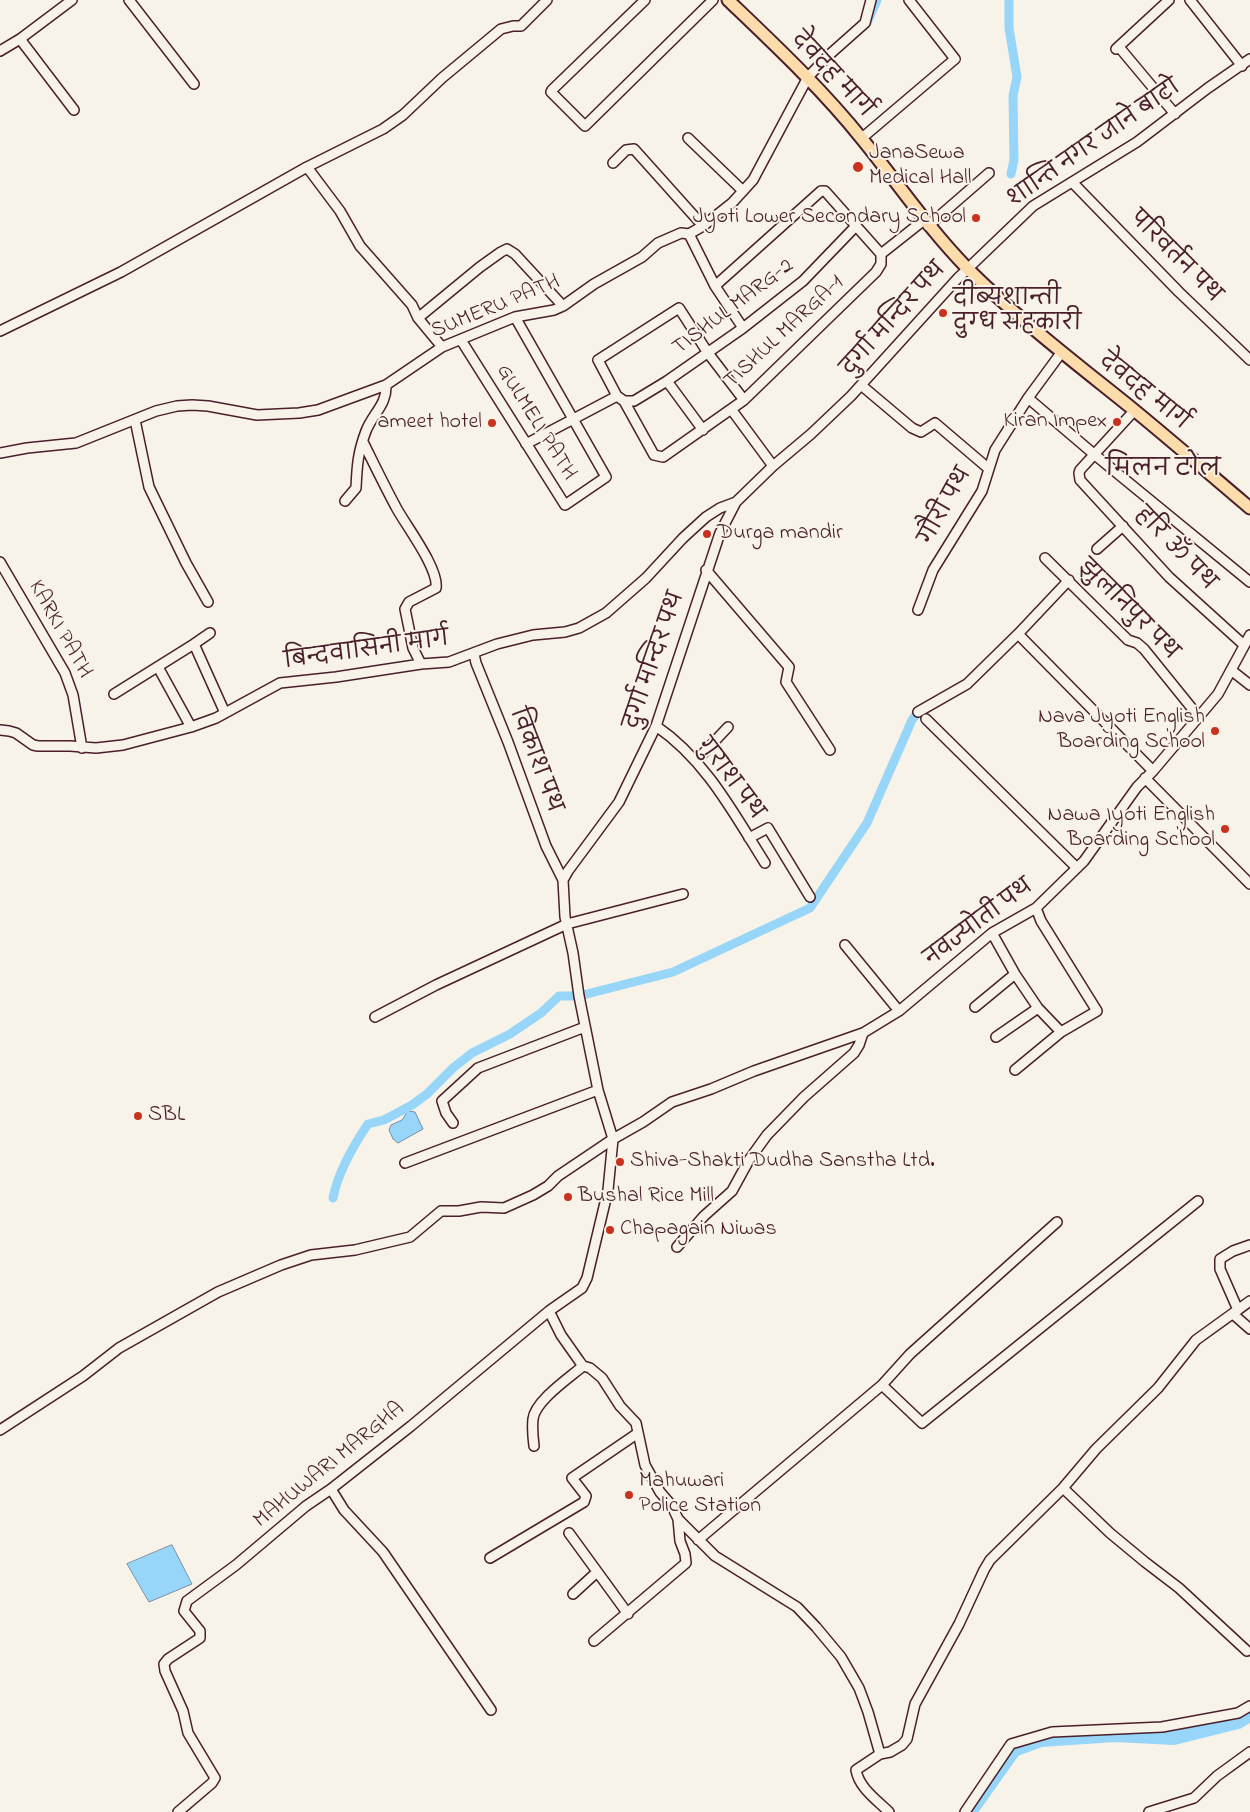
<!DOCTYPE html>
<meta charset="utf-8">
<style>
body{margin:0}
canvas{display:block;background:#f7f3e8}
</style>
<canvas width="1250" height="1812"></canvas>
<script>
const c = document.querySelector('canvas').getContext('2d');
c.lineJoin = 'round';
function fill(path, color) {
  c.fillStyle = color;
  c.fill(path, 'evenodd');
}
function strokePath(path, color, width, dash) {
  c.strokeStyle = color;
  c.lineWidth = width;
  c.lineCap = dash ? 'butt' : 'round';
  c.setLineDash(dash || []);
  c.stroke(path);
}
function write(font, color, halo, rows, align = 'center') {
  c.font = font + ' "Indie Flower","Playpen Sans Deva",sans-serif';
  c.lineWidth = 4;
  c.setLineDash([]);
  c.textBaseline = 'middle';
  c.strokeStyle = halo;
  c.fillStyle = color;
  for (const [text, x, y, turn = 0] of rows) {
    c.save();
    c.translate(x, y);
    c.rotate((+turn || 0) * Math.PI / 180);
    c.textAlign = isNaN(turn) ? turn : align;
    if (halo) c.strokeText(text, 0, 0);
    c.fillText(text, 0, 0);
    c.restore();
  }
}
const water = new Path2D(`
 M408,1111L415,1112L423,1129L398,1143L393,1139L389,1130L391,1125L402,1120Z
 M172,1545L192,1584L149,1602L127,1564Z`);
const canal = new Path2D(`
 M1009,0V28L1017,77L1013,96L1014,160L1011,174
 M867,23L877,0
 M333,1198C338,1172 353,1146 368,1124L384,1120L412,1105L427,1094L453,1068L472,1053L510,1034L541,1013L559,996H579L673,972L810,908L867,823L912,720L918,712`);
const river = new Path2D(`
 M970,1812L1014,1750L1041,1740L1115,1735L1174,1738L1238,1722L1250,1715`);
const minor = new Path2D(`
 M129,0L194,84
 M645,0L552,90L551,92L585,126L713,0
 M1190,0L1242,66
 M20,39L74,110
 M1119,47L1175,114
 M1116,49L1169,0
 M0,51L20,39L72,0
 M688,138L742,190
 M862,138L955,59L909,0
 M613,163L626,150L634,149L703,226
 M307,167L340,211L360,246L412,305L418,318L442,347
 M1072,182L1179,292L1250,360
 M928,226L989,173
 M689,234L715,286L743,328
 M715,286L821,191H825L881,254L924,220
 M418,318L480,267L501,252L507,249L515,254L563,306
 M0,331L121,272L307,167L383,129L403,115L442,78L501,29L513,26H521L547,0
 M461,340L565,505L606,477L515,317
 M1061,353L1028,398L1095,455L1250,582
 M667,381L703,430
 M861,385L912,428L921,432L935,423L989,469
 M744,400L708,353L679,308L598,360L617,396L624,401L654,455L663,457L744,400L876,272L881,264V254
 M624,401H634L667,381L743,328L803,281L855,227
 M731,409L773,466
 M1134,411L1080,470L1079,473L1080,480L1169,577L1244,645
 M135,420L149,487L186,563L208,602
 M363,442C374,464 385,487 397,509C407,527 439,569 436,588L409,602L405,609L413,648L421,664
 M526,444L617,396
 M0,453L27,448L76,443L156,411L177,406L192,405L208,406L257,415L299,413L318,410L386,385L442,347L515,317L554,310L563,306L594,284L642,257L658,243L681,233L689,234L703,226L732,203L753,180L808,77L829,55L865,23L871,0
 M345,501L356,488C357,465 358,452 366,431C373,413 387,405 386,385
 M1097,549L1123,526
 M1045,558L1128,640L1137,643L1144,649L1199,717
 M0,562L65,673L73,695L82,748
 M706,570L789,667L786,682L830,750
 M918,610L933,570L982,491L995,450L1028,398
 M1018,634L1153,771
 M194,644L225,713
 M474,654L476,663L508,742L546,846L563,880
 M158,667L191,727
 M1231,670L1250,685
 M114,694L194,644L210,633
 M918,712L967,684L1018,634L1069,580
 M926,719L1077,868
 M656,726C706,760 734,814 765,863
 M0,730L9,731L16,733L33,745L38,746H70L96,748L123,745L191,727L216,718L280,683L336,677L421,664L449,662L497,644L533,635L565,632L579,628L606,613L646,578L683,538L706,517L720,508L736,502
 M696,761L728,727
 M1145,778L1250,884
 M749,838L768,828L810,897
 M992,933L1015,974L1038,1008L1061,1032L1097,1011L1041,921L1036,908
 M845,945L899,1011
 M975,1007L1015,974
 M375,1017L436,985L567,924L683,894
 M996,1037L1038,1008
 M1015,1070L1061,1032
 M453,1123L446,1113L442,1101L478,1068L585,1027
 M405,1163L598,1090
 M677,1247L704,1216L732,1191L749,1160L767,1135L804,1097L854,1053L859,1045L863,1033
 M1238,1310L1220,1269V1259L1233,1251L1250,1245
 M549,1311L561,1335L580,1362L583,1366L590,1368L602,1378L620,1406L636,1423L645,1465L660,1492L672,1506L678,1519L715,1556L797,1607L816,1627L841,1657L859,1688L868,1712L880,1754L856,1770C859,1788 877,1800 889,1812
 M1233,1314L1250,1329
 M882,1385L922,1423L1198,1201
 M0,1430L83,1376L119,1348L218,1292L281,1265L311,1255L355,1250L410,1237L441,1211H459L481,1207L504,1208L533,1195L548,1186L558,1176L613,1139L643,1122L672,1102L711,1089L754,1071L863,1033L899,1011L992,933L1036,908L1084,861L1137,787L1153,771L1218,694L1250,635
 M534,1446C533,1438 532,1428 533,1419C535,1401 569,1378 583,1366
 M1063,1488L1110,1533L1145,1562L1179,1588L1247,1651
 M331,1489L344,1510L383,1552L491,1710
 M569,1533L628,1614
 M698,1540L882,1385L910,1354L1057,1222
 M490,1558L584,1502L586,1496L572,1478L638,1433
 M573,1594L597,1572
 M594,1641L686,1563L685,1554L680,1541L678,1519
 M880,1754L890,1752L902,1745L907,1739L915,1704L959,1624L984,1570L990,1560L1063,1488L1096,1449L1158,1388L1196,1340L1250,1301
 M178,1812L212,1783L215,1778L188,1733L183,1711L165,1671L164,1664L168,1659L200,1638V1631L184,1611L187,1601L236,1565L306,1506L331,1489L411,1426L549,1311L582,1288L587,1278L608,1190L613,1139L598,1090L579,996L573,953L565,917L563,880L568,871L619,802L656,726L720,533L736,502L773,466L811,434L851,396L958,278L1033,206L1137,142L1208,88L1250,59
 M965,1812L1011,1744L1052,1732L1162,1727L1238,1713L1250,1706
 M1149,1812L1194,1798L1217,1776L1250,1752`);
const major = new Path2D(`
 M728,0C775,45 822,89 862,139C897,182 928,228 967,268C1019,320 1077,364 1134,410C1173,442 1211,475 1250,508`);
const markers = [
 [858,167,6,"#c8321e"],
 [976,218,5,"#c8321e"],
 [943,313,5,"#c8321e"],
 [1117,422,5,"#c8321e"],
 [492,423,5,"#c8321e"],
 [707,534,5,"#c8321e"],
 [1215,731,5,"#c8321e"],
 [1225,829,5,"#c8321e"],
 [138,1116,5,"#c8321e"],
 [620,1162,5,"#c8321e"],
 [568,1197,5,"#c8321e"],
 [610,1230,5,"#c8321e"],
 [629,1495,5,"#c8321e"]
];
const streetNames = [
 ["देवदह मार्ग",831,76,47],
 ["शान्ति नगर जाने बाटो",1095,145,-35],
 ["परिवर्तन पथ",1174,258,45],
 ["SUMERU PATH",496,308,-22],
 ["TISHUL MARG-2",734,308,-37],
 ["दुर्गा मन्दिर पथ",895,320,-48],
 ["TISHUL MARGA-1",785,333,-43],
 ["देवदह मार्ग",1143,393,39],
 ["GULMELI PATH",535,423,58],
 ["गौरी पथ",947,507,-61],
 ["हरि ॐ पथ",1174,550,46],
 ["झुलनिपुर पथ",1127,611,45],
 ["KARKI PATH",59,630,61],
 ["बिन्दवासिनी मार्ग",367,652,-8],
 ["दुर्गा मन्दिर पथ",656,661,-71],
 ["विकाश पथ",534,761,69],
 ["गुराश पथ",729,780,53],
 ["नवज्योती पथ",980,924,-37],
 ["MAHUWARI MARGHA",330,1466,-39]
];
const poiNames = [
 ["JanaSewa",869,154],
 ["Medical Hall",869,179],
 ["Jyoti Lower Secondary School",966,218,"right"],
 ["दीब्यशान्ती",953,300],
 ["दुग्ध सहकारी",953,325],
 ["Kiran Impex",1107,422,"right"],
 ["ameet hotel",482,423,"right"],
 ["Durga mandir",717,534],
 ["Nava Jyoti English",1205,718,"right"],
 ["Boarding School",1205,743,"right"],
 ["Nawa Iyoti English",1215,816,"right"],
 ["Boarding School",1215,841,"right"],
 ["SBL",148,1116],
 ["Shiva-Shakti Dudha Sanstha Ltd.",630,1162],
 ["Bushal Rice Mill",578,1197],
 ["Chapagain Niwas",620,1230],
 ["Mahuwari",639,1482],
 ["Police Station",639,1507]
];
const neighbourhoodNames = [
 ["मिलन टोल",1163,471]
];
fill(water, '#98d6f9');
strokePath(water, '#798da7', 1);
strokePath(canal, '#98d6f9', 9);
strokePath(river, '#98d6f9', 14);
strokePath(minor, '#4a1f2b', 12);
strokePath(major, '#4a1f2b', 15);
strokePath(minor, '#f7f3e8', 9);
strokePath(major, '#fddcac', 11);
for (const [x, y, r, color] of markers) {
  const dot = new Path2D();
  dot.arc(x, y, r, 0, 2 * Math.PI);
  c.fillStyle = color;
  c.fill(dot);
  strokePath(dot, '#f7f3e8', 2);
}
write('22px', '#4a1f2b', '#f7f3e8', streetNames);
write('22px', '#4a1f2b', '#f7f3e8', poiNames, 'left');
write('24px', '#4a1f2b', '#f7f3e8', neighbourhoodNames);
</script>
